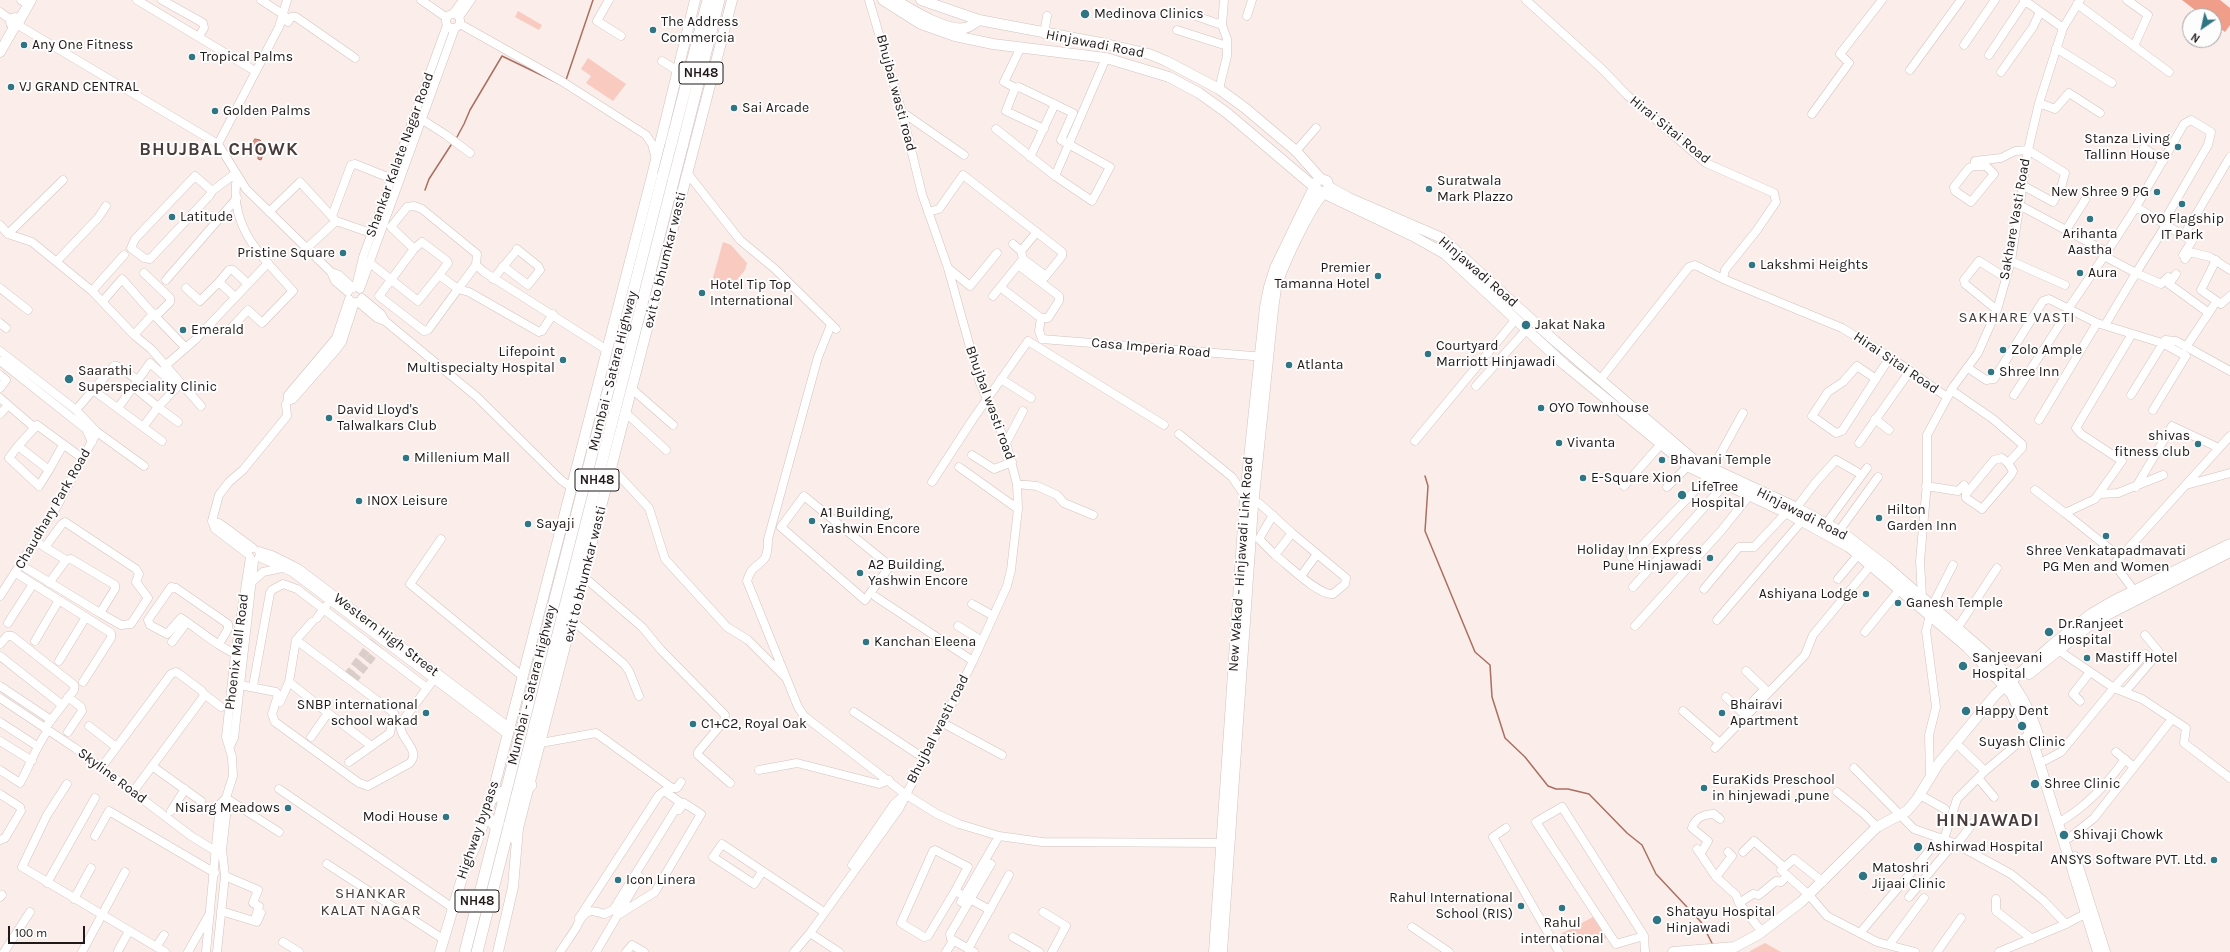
<!DOCTYPE html>
<style>
body{margin:0}
#map{position:relative;width:2230px;height:952px;overflow:hidden;background:#fbede9;font-family:Karla,sans-serif}
canvas{display:block}
.north{position:absolute;left:2182px;top:8px;width:40px;height:40px;box-sizing:border-box;background:#fdfdfd;border:1px solid #a4a2a2;border-radius:50%;rotate:214deg;font-size:11px;font-weight:700;line-height:16px;text-align:center;color:#1f1a19}
.north::after{content:'';display:block;margin:auto;width:14px;height:18px;background:#307583;clip-path:polygon(50% 0,100% 100%,50% 72%,0 100%)}
.scale{position:absolute;left:8px;top:926px;width:77px;height:18px;box-sizing:border-box;border:2px solid #1f1a19;border-top:0;padding-left:5px;font-size:12px;line-height:14px;white-space:nowrap;color:#1f1a19;-webkit-text-stroke:3px #fdfdfd;paint-order:stroke}
</style>
<div id="map">
<canvas width="2230" height="952"></canvas>
<div class="north">N</div>
<div class="scale">100 m</div>
</div>
<script>
const c = document.querySelector('canvas').getContext('2d');
c.lineJoin = 'round';
function fill(path, color) {
  c.fillStyle = color;
  c.fill(path, 'evenodd');
}
function strokePath(path, color, width, dash) {
  c.strokeStyle = color;
  c.lineWidth = width;
  c.lineCap = dash ? 'butt' : 'round';
  c.setLineDash(dash || []);
  c.stroke(path);
}
function write(font, color, halo, rows, align = 'center') {
  c.font = font + ' Karla,sans-serif';
  c.lineWidth = 4;
  c.setLineDash([]);
  c.textBaseline = 'middle';
  c.strokeStyle = halo;
  c.fillStyle = color;
  for (const [text, x, y, turn = 0] of rows) {
    c.save();
    c.translate(x, y);
    c.rotate((+turn || 0) * Math.PI / 180);
    c.textAlign = isNaN(turn) ? turn : align;
    if (halo) c.strokeText(text, 0, 0);
    c.fillText(text, 0, 0);
    c.restore();
  }
}
const green = new Path2D(`
 M518,11L542,25L539,30L515,17Z
 M588,58L626,84L613,101L586,83L591,76L581,69Z
 M723,242L731,245L747,263L745,270L731,287L712,281Z
 M1593,917L1607,938C1592,940 1570,950 1561,934Z
 M1765,943L1781,952H1750V951Z`);
const forest = new Path2D(`
 M2182,0H2220L2230,8V25L2225,32L2214,24V16H2203Z`);
const water = new Path2D(`
 M255,139L260,140L265,148L261,160L258,159V150L252,146Z`);
const stream = new Path2D(`
 M566,80L593,0
 M457,137L464,124L470,110L502,56L564,86
 M425,190L429,179L451,145
 M1425,476L1428,486L1425,531L1475,652L1490,665L1492,697L1505,738L1525,757L1548,786L1556,789H1568L1589,794L1627,833L1642,845L1656,874L1701,922L1713,945`);
const minorTunnel = new Path2D(`
 M347,676L377,636
 M353,681L384,641`);
const minor = new Path2D(`
 M21,0L22,1
 M137,0L255,71
 M162,0L203,23L204,28L199,36
 M261,0L284,15
 M421,0L447,18
 M609,0L597,21L621,36
 M1526,0L1602,69L1627,95L1706,163L1774,193L1776,202L1757,230L1725,270L1723,279L1842,328L1890,357L1947,397
 M2024,0L2063,28
 M2127,0L2148,15L2134,46
 M2077,4L2169,72
 M0,12L11,20
 M1187,13L1222,25
 M453,14L463,0
 M446 21a7 7 0 1 1 14 0a7 7 0 1 1-14 0Z
 M1247,16L1252,0
 M459,17L471,0
 M282,19L288,22L291,17H296L355,58
 M460,24L563,82L646,135L652,144L656,159
 M18,25L218,144L246,189L331,272L335,281L348,292
 M1177,30L1227,46
 M1044,34L1047,16
 M1964,45L1995,0
 M2056,48L2112,83
 M1989,55L2025,1
 M662,61L678,71
 M1910,70L1961,0
 M2001,72L2033,27L2040,12
 M1016,88L1004,82L1021,47
 M1219,89L1227,56V39L1222,25L1224,0
 M2039,103L2055,109L2069,93L2100,113
 M902,112L964,155
 M1812,114L1849,63L1840,54L1882,0
 M418,117L446,135L470,153
 M996,129L1055,176
 M1044,129L1006,111L1015,88L1019,87L1073,113L1061,140L1110,167L1092,201L1055,176L1106,58
 M218,144L279,27L287,0
 M2144,148L2163,161
 M1296,151L1316,128
 M1030,157L1055,104
 M1974,166H1986L1994,174L1971,202L1955,191L1954,187L1969,168L1974,166L1975,161L2001,158L2015,151L2028,150L2065,173L2061,188L2053,202L2022,185
 M688,174L740,240L775,269L836,329
 M212,191L210,195L150,259L144,258L131,248L135,239L195,176L212,191L236,173
 M2019,205L2107,252L2068,309
 M2136,207L2184,124L2191,120L2211,132L2208,145L2163,223
 M269,212L300,182L336,221
 M928,212L939,209L963,175L1062,252V256L1041,282
 M332,216L351,165L355,164L395,180
 M0,225L8,234L32,242L92,291L134,335L151,349L201,406
 M2166,225L2192,241L2183,255
 M2066,230L2085,200
 M8,234L63,180
 M2184,235L2230,157
 M307,248L336,221L371,233
 M414,249L422,242L447,261L448,263L439,275
 M1021,251L1037,232
 M2104,256L2136,273L2166,225L2136,207L2107,252
 M1023,259L1046,276
 M2185,259L2190,252L2210,257L2230,270
 M2216,260L2201,290L2221,304L2230,296
 M57,261L98,218L106,206
 M2011,261L2065,285
 M370,263L418,301L439,275L458,289L476,265
 M948,268L970,286L997,253
 M331,272L339,275L353,288
 M2176,274L2169,284L2209,313
 M493,279L517,250V249L538,266L540,270L528,285L503,266
 M166,280L237,198
 M1002,286L1004,290L1041,318H1048L1059,301V296L1018,265
 M356,287L363,257L447,25
 M0,288L28,310
 M186,288L200,301L219,282
 M360,289L455,28
 M92,291L124,255
 M993,296L1023,259L1021,251L1013,244
 M235,297L219,282L229,270H233L248,284
 M362,298L381,314L385,321L477,397L561,480L571,487
 M349,299L336,338L288,395V401L293,399L336,350L342,342L355,302
 M103,301L122,279L153,314L159,313L170,302V298L144,273
 M358,302L377,318L385,321
 M1997,310L1965,284L1964,280L1979,261L2006,278
 M553,314L542,331L539,332L469,292L458,289L428,330L424,331L379,296L414,249L391,227L407,207L414,206L422,209L477,254L476,265L484,272L607,350
 M1041,318L1039,331L1042,339
 M0,323L6,328
 M831,325L818,357L768,539C768,545 768,553 765,558C756,569 752,565 747,581L798,707L804,716L905,794L937,814L959,824L999,836L1042,842L1227,843
 M2105,325L2136,273L2161,284L2168,277
 M232,327L248,310L262,323L293,291C263,257 228,228 237,177
 M134,335L153,314L186,348
 M1042,339L1265,357
 M2186,347L2216,302
 M0,351L76,410L97,432L56,508L0,596
 M0,361L86,429L92,442
 M165,366L196,339L268,263
 M1968,368L1986,380L1994,379L2043,301L2049,299L2097,323L2162,343L2186,356L2153,410
 M0,375L6,380L0,388
 M1001,379L1031,398
 M1876,379L1857,366L1843,382L1828,392L1812,416L1836,433L1842,431L1890,357
 M1600,380L1689,267L1695,265L1723,279
 M1476,386L1527,329
 M134,387L158,407L177,387L150,363L138,380
 M632,389L673,425
 M93,390L114,366H117L138,380L118,408
 M1951,390L1993,419L2022,444V448L2008,463L2002,458L1994,460L1966,494V498L1982,509L2011,475L2013,471L2008,463
 M2014,395L2070,309
 M2131,395L2165,340L2176,341L2230,371
 M0,398L8,405
 M76,410L93,390L162,441
 M626,413L666,450
 M0,414L8,405L35,428
 M1875,419L1889,430
 M2039,420L2097,323
 M143,427L158,407L178,422
 M97,432L144,466
 M1179,434L1232,477L1245,496
 M1415,441L1516,319
 M1006,443L1023,411
 M1859,443L1910,371
 M18,446L9,458L39,486L49,470L18,446L37,425L82,458
 M972,455L994,469L1012,462
 M959,467L1018,509
 M612,468L649,508L665,559L727,627L748,640L785,677
 M1712,469L1743,413
 M49,470L63,445
 M932,482L973,419L1028,341L1164,425
 M1017,484L1037,486L1057,495L1064,503L1093,515
 M2186,485L2230,473
 M1624,486L1661,444
 M1926,486L1958,491L1964,485
 M1667,487L1688,466
 M2136,487L2172,426L2219,448
 M2035,490L2065,513
 M2100,494L2118,493L2163,475
 M804,496L890,566L865,600L781,527Z
 M1249,500L1259,503L1292,533L1275,555C1287,564 1319,596 1333,594L1345,584L1346,578L1292,533
 M1796,508L1816,482L1836,460L1857,472
 M1273,515L1259,539L1275,555
 M212,521L219,495L229,482L243,470L287,416L286,404L288,401
 M1826,524L1867,468
 M1839,531L1878,477
 M441,539L410,584L522,676
 M45,547L62,524L65,522L136,569L139,574L136,582L148,598L131,624L121,625L100,613
 M259,551L272,555L298,568L509,727
 M248,554L215,529L212,521L219,523L253,548
 M259,557L292,572L507,734
 M1631,557L1708,477
 M2120,557L2065,513L2095,499L2122,461L2081,434L2076,428L2132,334
 M21,565L100,613L115,589V585L71,559L66,560L35,541
 M16,573L111,633V638L83,682
 M1301,576L1317,554
 M584,577L642,627L661,650L725,715L724,721L698,752V755L730,783
 M1838,579L1858,555
 M252,582L263,572L282,568
 M49,583L66,560
 M1633,587L1724,485
 M1704,589L1739,547H1754L1786,513
 M2137,595L2116,566V562L2230,436
 M876,597L973,661
 M1919,600L1922,597L1920,561L1927,483V435L1953,387L1978,353L1997,310L2011,261L2028,150L2039,103L2063,28L2080,0
 M972,604L992,615
 M1932,606L1953,565
 M317,618L326,606
 M1717,620L1802,521
 M573,621L624,664L629,671L639,696
 M8,623L33,584
 M958,626L982,641
 M1635,626L1721,531L1749,496
 M1958,627L1997,568
 M1865,632L1900,589
 M296,640L394,713L390,733L349,762
 M35,641L59,600
 M172,642L187,622
 M0,644L7,636H12L74,685V690L45,728
 M219,644L228,629V624L176,588L171,587L169,590L148,620L150,625L167,634L181,618C201,631 220,649 243,657
 M2055,648L2114,688L2142,699L2186,728L2184,743L2230,778
 M0,656L62,705
 M59,661L86,617
 M1746,671L1768,692
 M289,682L328,713L311,737
 M240,685L276,692L278,695L272,714L275,722L359,783L368,786L410,763C422,749 397,738 401,723L434,679
 M0,686L51,720
 M253,686L270,593L272,590L283,584L297,589L427,688
 M2125,692L2159,652L2145,635
 M204,694L221,707
 M68,697L81,707L82,711L68,732
 M1726,697L1746,716
 M0,698L75,748L191,836L222,855
 M1754,700L1765,689
 M2080,701L2073,694L2090,672
 M280,702L289,682L296,640L312,622
 M1683,711L1720,743
 M854,712L925,759
 M328,713L370,745
 M0,722L37,746
 M941,722L1002,755
 M89,726L116,747
 M0,741L32,761
 M541,743L596,733L672,788H677L681,782
 M1956,743L1985,771
 M230,746L234,738L254,561
 M1715,748L1805,655L1813,635L1871,565
 M2116,752L2134,767
 M2046,760L2061,752L2117,684L2145,654
 M152,766L201,801
 M101,768L171,674L176,672L178,673L202,691L204,696L133,792
 M1854,768L1914,829L1954,843L2011,874L2043,900L2066,924
 M0,770L20,783C30,765 36,747 48,730
 M759,770L797,763L879,784L889,780
 M1930,778L1929,735L1936,707L1926,631L1930,615
 M1978,778L1994,797
 M67,784L47,815L22,867L165,952
 M279,789L453,908
 M1837,792L1864,814L1877,827
 M0,794L20,807L21,811L5,838L0,840
 M1920,795L1945,809
 M226,798L279,832
 M171,811L185,789
 M2063,820C2089,804 2108,783 2125,759
 M1506,828L1493,837L1559,952
 M95,836L109,811L215,873
 M2069,838L2094,818L2172,719
 M1944,839L1957,799L1985,771L2030,733
 M1957,844L1973,823
 M1697,849L1716,877L1736,895L1739,903L1762,932
 M1743,852L1754,841L1784,867
 M1701,853L1708,841L1692,828C1695,818 1704,814 1714,814L1720,819
 M327,864L443,939
 M852,865L894,804L903,796
 M762,872L754,884L713,857L722,844L821,910
 M225,876L258,890L253,903L259,906L256,916
 M1716,877L1732,856L1728,852
 M1823,882L1794,859L1781,870L1809,895L1827,916L1877,942L1915,952
 M47,883L95,798
 M955,891L928,936L924,937L901,923L933,851L935,850L968,867L955,891L990,910
 M0,897L2,895
 M1909,897L1954,843
 M74,899L91,868
 M1996,899V911L2032,939
 M961,902L999,836
 M1739,903L1753,894L1759,895L1776,881L1781,882L1787,876
 M221,911L257,922L261,913
 M1043,912L1066,926L1052,952
 M618,915L655,892L701,814L684,803L679,810
 M1412,927L1449,952
 M810,933L839,952
 M1860,933L1940,838
 M1644,936L1616,944L1536,822L1562,807L1644,936L1645,952
 M1013,937L1039,952
 M283,942L299,952
 M1889,945L1924,898
 M156,947L164,935
 M968,949L1009,875
 M118,951L129,931
 M4,952L30,912
 M82,952L125,872
 M188,952L210,913
 M206,952L220,804L226,798
 M217,952L225,876L222,850L227,807L226,798L233,776L232,757L226,737L235,654L250,557
 M560,952C565,944 571,936 576,928C583,913 587,907 604,914L613,910L680,802L664,791L659,795L579,918
 M596,952L640,877
 M626,952L632,945L644,952
 M794,952L810,933L899,809L973,661L1007,586L1011,570L1018,509L1017,484L1006,443L980,383L948,268L922,194L902,112L869,0
 M946,952L953,941
 M974,952L951,939L950,934L991,864
 M1937,952L1961,918
 M1999,952L2066,924L2085,914`);
const major = new Path2D(`
 M883,0L921,24L955,36L993,44L1106,58L1169,77L1199,93L1227,113L1319,191L1413,236L1445,254L1565,365L1689,467L1791,515L1849,547L1967,647L2011,693L2031,736L2098,952
 M895,0C911,9 946,32 965,28C970,27 974,23 979,20
 M921,0L979,20L1106,44L1149,54L1166,61L1219,89L1245,108L1296,151L1321,179L1327,181L1329,187L1349,198L1442,238L1555,341L1694,460L1795,507L1843,533L1886,566L1994,660C2017,686 2031,709 2041,744
 M11 22a4 4 0 1 1 8 0a4 4 0 1 1-8 0Z
 M19,21L31,0
 M0,52L15,26
 M2029,674L2095,621L2230,552
 M2075,857L2105,952
 M440,952L465,868L475,847L489,807L652,176L695,0
 M498,952L513,887L518,828L732,0
 M1214,952L1245,496L1265,307L1269,287L1275,268L1317,181
 M1222,952L1253,506L1273,310C1274,303 1275,295 1276,288C1282,267 1311,203 1327,190
 M1673,952L1735,947L1759,934L1801,902L1877,827L1907,811L1917,799L1939,763L1996,694L2052,645L2091,614L2113,601L2230,544`);
const highway = new Path2D(`
 M671,144L708,0
 M682,147L719,0
 M516,798L531,785
 M491,799L506,790
 M486,815L496,827
 M509,825L516,840
 M465,952L663,175
 M477,952L674,178`);
const highwayBridge = new Path2D(`
 M663,175L671,144
 M674,178L682,147`);
const markers = [
 [1085,14,5,"#307583"],
 [653,30,4,"#307583"],
 [24,45,4,"#307583"],
 [192,57,4,"#307583"],
 [11,87,4,"#307583"],
 [734,108,4,"#307583"],
 [215,111,4,"#307583"],
 [2178,147,4,"#307583"],
 [1429,189,4,"#307583"],
 [2157,192,4,"#307583"],
 [2182,204,4,"#307583"],
 [172,217,4,"#307583"],
 [2090,219,4,"#307583"],
 [343,253,4,"#307583"],
 [1752,265,4,"#307583"],
 [2080,273,4,"#307583"],
 [1378,276,4,"#307583"],
 [702,293,4,"#307583"],
 [1526,325,5,"#307583"],
 [183,330,4,"#307583"],
 [2003,350,4,"#307583"],
 [1428,354,4,"#307583"],
 [563,360,4,"#307583"],
 [1289,365,4,"#307583"],
 [1991,372,4,"#307583"],
 [69,379,5,"#307583"],
 [1541,408,4,"#307583"],
 [329,418,4,"#307583"],
 [1559,443,4,"#307583"],
 [2198,444,4,"#307583"],
 [406,458,4,"#307583"],
 [1662,460,4,"#307583"],
 [1583,478,4,"#307583"],
 [1682,495,5,"#307583"],
 [359,501,4,"#307583"],
 [1879,518,4,"#307583"],
 [812,521,4,"#307583"],
 [528,524,4,"#307583"],
 [2106,536,4,"#307583"],
 [1710,558,4,"#307583"],
 [860,573,4,"#307583"],
 [1866,594,4,"#307583"],
 [1898,603,4,"#307583"],
 [2049,632,5,"#307583"],
 [866,642,4,"#307583"],
 [2087,658,4,"#307583"],
 [1963,666,5,"#307583"],
 [1966,711,5,"#307583"],
 [426,713,4,"#307583"],
 [1722,713,4,"#307583"],
 [693,724,4,"#307583"],
 [2022,726,5,"#307583"],
 [2035,784,5,"#307583"],
 [1704,788,4,"#307583"],
 [288,808,4,"#307583"],
 [446,817,4,"#307583"],
 [2064,835,5,"#307583"],
 [1918,847,5,"#307583"],
 [2214,860,4,"#307583"],
 [1863,876,5,"#307583"],
 [618,880,4,"#307583"],
 [1521,906,4,"#307583"],
 [1562,908,4,"#307583"],
 [1657,920,5,"#307583"]
];
const shields = [
 [701,73,44],
 [597,480,44],
 [477,901,44]
];
const shieldNames = [
 ["NH48",701,73],
 ["NH48",597,480],
 ["NH48",477,901]
];
const poiNames = [
 ["Medinova Clinics",1094,14],
 ["The Address",661,22],
 ["Commercia",661,38],
 ["Any One Fitness",32,45],
 ["Tropical Palms",200,57],
 ["VJ GRAND CENTRAL",19,87],
 ["Sai Arcade",742,108],
 ["Golden Palms",223,111],
 ["Stanza Living",2170,139,"right"],
 ["Tallinn House",2170,155,"right"],
 ["Suratwala",1437,181],
 ["Mark Plazzo",1437,197],
 ["New Shree 9 PG",2149,192,"right"],
 ["Latitude",180,217],
 ["OYO Flagship",2182,219,"center"],
 ["IT Park",2182,235,"center"],
 ["Arihanta",2090,234,"center"],
 ["Aastha",2090,250,"center"],
 ["Pristine Square",335,253,"right"],
 ["Lakshmi Heights",1760,265],
 ["Premier",1370,268,"right"],
 ["Tamanna Hotel",1370,284,"right"],
 ["Aura",2088,273],
 ["Hotel Tip Top",710,285],
 ["International",710,301],
 ["Jakat Naka",1535,325],
 ["Emerald",191,330],
 ["Courtyard",1436,346],
 ["Marriott Hinjawadi",1436,362],
 ["Zolo Ample",2011,350],
 ["Lifepoint",555,352,"right"],
 ["Multispecialty Hospital",555,368,"right"],
 ["Atlanta",1297,365],
 ["Saarathi",78,371],
 ["Superspeciality Clinic",78,387],
 ["Shree Inn",1999,372],
 ["OYO Townhouse",1549,408],
 ["David Lloyd's",337,410],
 ["Talwalkars Club",337,426],
 ["shivas",2190,436,"right"],
 ["fitness club",2190,452,"right"],
 ["Vivanta",1567,443],
 ["Millenium Mall",414,458],
 ["Bhavani Temple",1670,460],
 ["E-Square Xion",1591,478],
 ["LifeTree",1691,487],
 ["Hospital",1691,503],
 ["INOX Leisure",367,501],
 ["Hilton",1887,510],
 ["Garden Inn",1887,526],
 ["A1 Building,",820,513],
 ["Yashwin Encore",820,529],
 ["Sayaji",536,524],
 ["Holiday Inn Express",1702,550,"right"],
 ["Pune Hinjawadi",1702,566,"right"],
 ["Shree Venkatapadmavati",2106,551,"center"],
 ["PG Men and Women",2106,567,"center"],
 ["A2 Building,",868,565],
 ["Yashwin Encore",868,581],
 ["Ashiyana Lodge",1858,594,"right"],
 ["Ganesh Temple",1906,603],
 ["Dr.Ranjeet",2058,624],
 ["Hospital",2058,640],
 ["Kanchan Eleena",874,642],
 ["Sanjeevani",1972,658],
 ["Hospital",1972,674],
 ["Mastiff Hotel",2095,658],
 ["SNBP international",418,705,"right"],
 ["school wakad",418,721,"right"],
 ["Bhairavi",1730,705],
 ["Apartment",1730,721],
 ["Happy Dent",1975,711],
 ["C1+C2, Royal Oak",701,724],
 ["Suyash Clinic",2022,742,"center"],
 ["EuraKids Preschool",1712,780],
 ["in hinjewadi ,pune",1712,796],
 ["Shree Clinic",2044,784],
 ["Nisarg Meadows",280,808,"right"],
 ["Modi House",438,817,"right"],
 ["Shivaji Chowk",2073,835],
 ["Ashirwad Hospital",1927,847],
 ["ANSYS Software PVT. Ltd.",2206,860,"right"],
 ["Matoshri",1872,868],
 ["Jijaai Clinic",1872,884],
 ["Icon Linera",626,880],
 ["Rahul International",1513,898,"right"],
 ["School (RIS)",1513,914,"right"],
 ["Shatayu Hospital",1666,912],
 ["Hinjawadi",1666,928],
 ["Rahul",1562,923,"center"],
 ["international",1562,939,"center"]
];
const streetNames = [
 ["Hinjawadi Road",1095,44,11],
 ["Bhujbal wasti road",896,93,75],
 ["Hirai Sitai Road",1670,130,39],
 ["Shankar Kalate Nagar Road",400,155,-70],
 ["Sakhare Vasti Road",2015,219,-80],
 ["exit to bhumkar wasti",665,260,-76],
 ["Hinjawadi Road",1478,272,41],
 ["Casa Imperia Road",1151,348,5],
 ["Hirai Sitai Road",1896,363,34],
 ["Mumbai - Satara Highway",613,371,-76],
 ["Bhujbal wasti road",990,403,70],
 ["Chaudhary Park Road",53,509,-60],
 ["Hinjawadi Road",1802,514,27],
 ["New Wakad - Hinjawadi Link Road",1241,564,-86],
 ["exit to bhumkar wasti",585,574,-76],
 ["Western High Street",386,635,37],
 ["Phoenix Mall Road",237,652,-83],
 ["Mumbai - Satara Highway",532,685,-76],
 ["Bhujbal wasti road",938,729,-63],
 ["Skyline Road",112,776,37],
 ["Highway bypass",478,830,-71]
];
const neighbourhoodNames = [
 ["SAKHARE VASTI",2017,318],
 ["SHANKAR",371,894],
 ["KALAT NAGAR",371,911]
];
const districtNames = [
 ["BHUJBAL CHOWK",219,150],
 ["HINJAWADI",1988,821]
];
fill(green, '#f9cabf');
fill(forest, '#f09d8a');
fill(water, '#e59380');
strokePath(water, '#aa6f61', 1);
strokePath(stream, '#aa6f61', 1.5);
strokePath(minorTunnel, '#dacdca', 8, [8, 4]);
strokePath(minor, '#d1c3c0', 9);
strokePath(major, '#d1c3c0', 11);
strokePath(highway, '#d1c3c0', 12);
strokePath(minor, '#fff', 8);
strokePath(major, '#fff', 10);
strokePath(highway, '#fff', 11);
strokePath(highwayBridge, '#d1c3c0', 12, []);
strokePath(highwayBridge, '#fff', 11);
for (const [x, y, r, color] of markers) {
  const dot = new Path2D();
  dot.arc(x, y, r, 0, 2 * Math.PI);
  c.fillStyle = color;
  c.fill(dot);
  strokePath(dot, '#fdfdfd', 1.5);
}
for (const [x, y, w] of shields) {
  const box = new Path2D();
  box.roundRect(x - w / 2, y - 11, w, 22, 3);
  c.fillStyle = '#fdfdfd';
  c.fill(box);
  strokePath(box, '#1f1a19', 1);
}
write('bold 13px', '#1f1a19', null, shieldNames);
write('14px', '#1f1a19', '#fdfdfd', poiNames, 'left');
write('14px', '#1f1a19', '#fdfdfd', streetNames);
c.letterSpacing = '1px';
write('15px', '#483d3a', '#fdfdfd', neighbourhoodNames);
c.letterSpacing = '0px';
c.letterSpacing = '1px';
write('bold 18px', '#483d3a', '#fdfdfd', districtNames);
c.letterSpacing = '0px';
</script>
